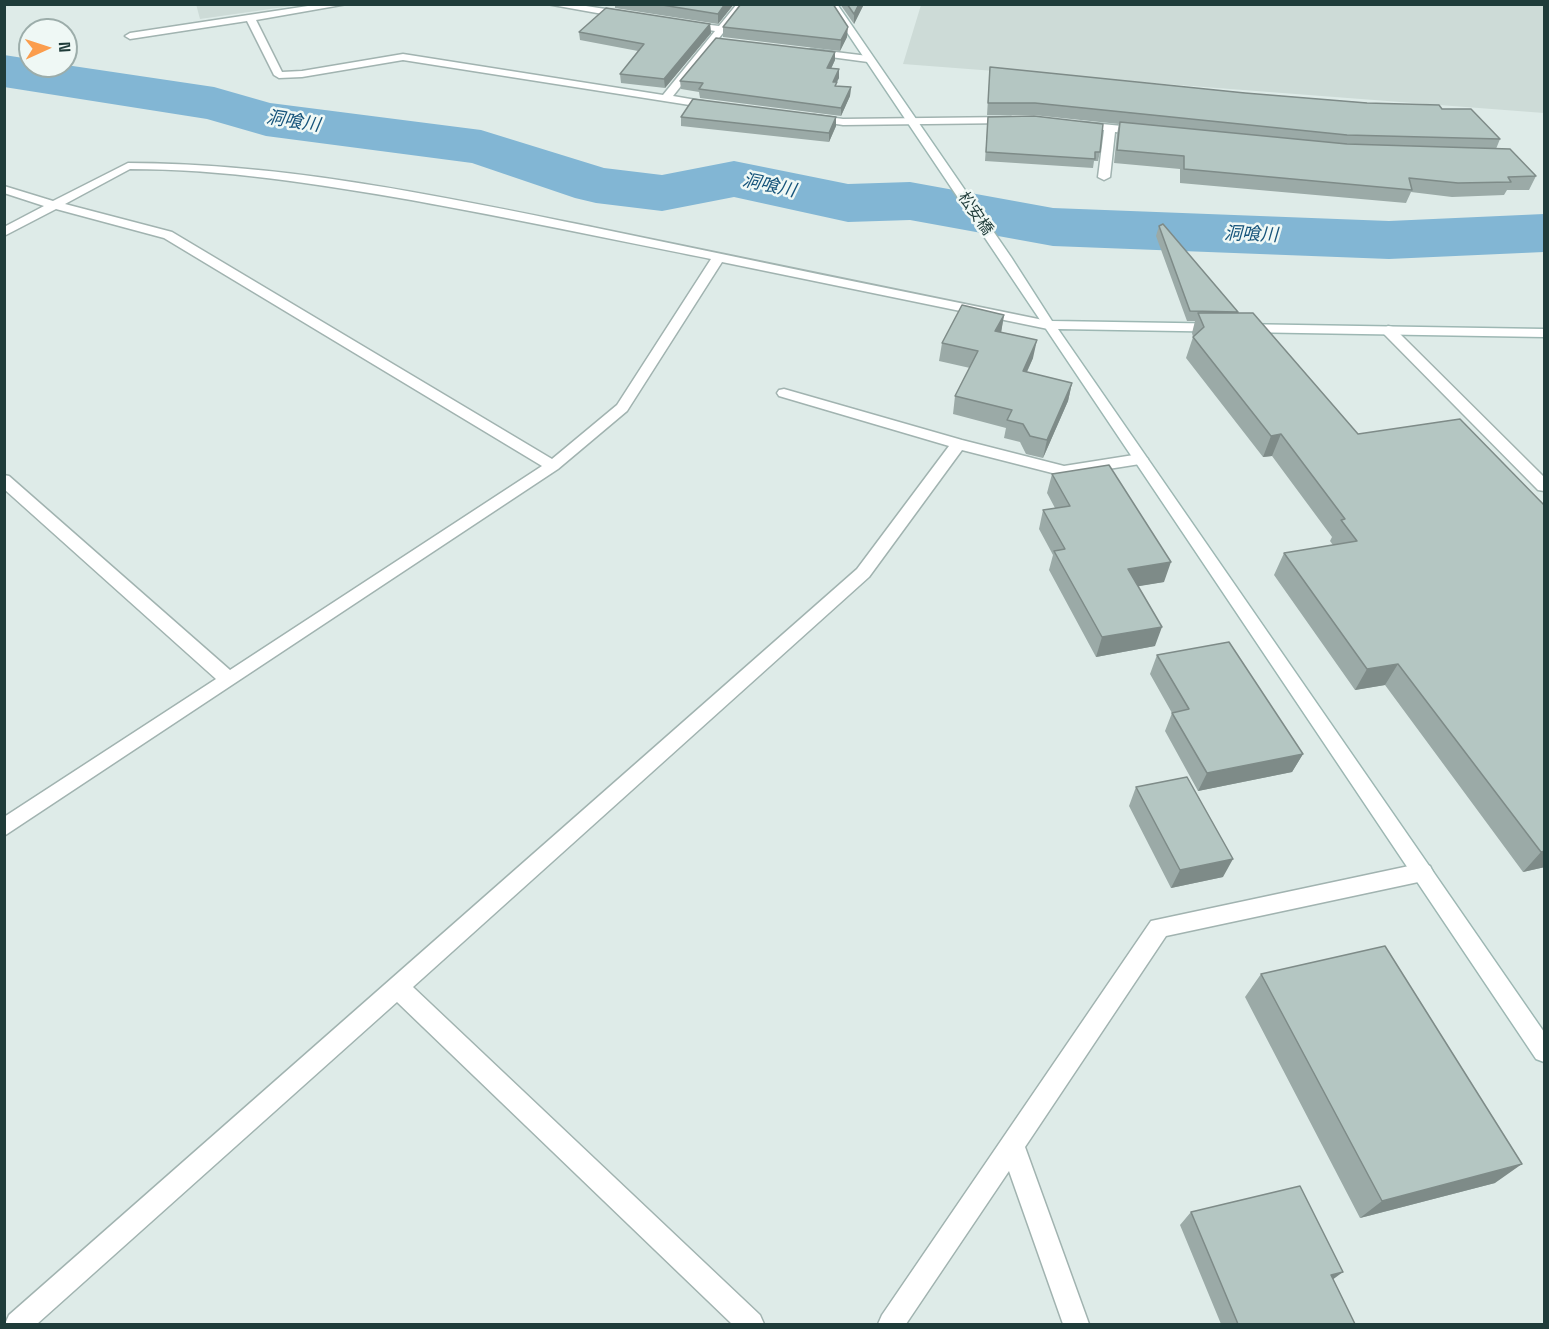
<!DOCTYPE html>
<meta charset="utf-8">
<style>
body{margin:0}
#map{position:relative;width:1549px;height:1329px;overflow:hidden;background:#deebe8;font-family:"Space Grotesk",sans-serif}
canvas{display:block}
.frame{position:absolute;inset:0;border:6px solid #1f3c3a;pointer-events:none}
.north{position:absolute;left:18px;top:18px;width:60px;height:60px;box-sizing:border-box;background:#eff8f5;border:2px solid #9cadaa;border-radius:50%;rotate:87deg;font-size:16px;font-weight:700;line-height:24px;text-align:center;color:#1f3c3a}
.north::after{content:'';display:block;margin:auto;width:21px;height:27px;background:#fb9d4d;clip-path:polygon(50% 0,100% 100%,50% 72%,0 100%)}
</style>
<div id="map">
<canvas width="1549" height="1329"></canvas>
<div class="frame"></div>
<div class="north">N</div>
</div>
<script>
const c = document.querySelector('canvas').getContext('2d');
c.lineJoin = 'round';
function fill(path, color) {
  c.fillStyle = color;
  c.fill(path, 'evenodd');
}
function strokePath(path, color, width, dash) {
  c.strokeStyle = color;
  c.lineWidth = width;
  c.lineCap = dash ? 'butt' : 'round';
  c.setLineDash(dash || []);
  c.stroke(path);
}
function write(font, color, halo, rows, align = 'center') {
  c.font = font + ' "Space Grotesk","Noto Sans JP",sans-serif';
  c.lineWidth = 5;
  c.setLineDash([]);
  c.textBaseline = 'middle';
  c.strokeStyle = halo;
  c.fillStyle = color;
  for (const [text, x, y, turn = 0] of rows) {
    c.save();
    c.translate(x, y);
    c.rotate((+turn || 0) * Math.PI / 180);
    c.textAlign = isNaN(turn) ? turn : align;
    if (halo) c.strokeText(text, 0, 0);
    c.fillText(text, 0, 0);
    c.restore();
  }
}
const built = new Path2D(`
 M196,4H298V5L200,19Z
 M921,5H1544V113L903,64Z`);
const river = new Path2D(`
 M4,55L30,59V66L66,65L214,87L270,103L481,130L604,168L662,175L734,161L848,184L910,182L1053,208L1389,221L1544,214V252L1389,259L1053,246L910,220L848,222L734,197L662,211L596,203L575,198L472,163L266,136L207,119L4,87Z`);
const street = new Path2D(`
 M321,4H347L256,20L282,72L302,71L403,54L663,95L715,31L685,26V22L719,26L737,4H746L673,96L719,104V108L715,109L403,60L302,77L279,78L274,75L247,21L130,39L125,36L130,33Z
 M547,4H573L625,12L630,15L625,18Z
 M811,49L868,56L873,59L868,62L808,54L806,52Z
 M814,115L843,119L1011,117L1016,120L1011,123L843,125L810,120V116Z
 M1081,122L1143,128L1148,131L1143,134L1115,132L1110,177L1104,180L1098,177L1104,130L1077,127V123Z
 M128,163C284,163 440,196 592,227C744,259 896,290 1048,321L1055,325L1048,329L722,262L627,411L558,469L4,836V817L216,679L4,489V475L9,476L230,670L542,466L164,238L56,209L4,236V227L44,206L4,193V186L53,201ZM130,169C224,169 318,184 411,200C511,218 611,239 711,259L617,405L552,459L172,232L65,204Z
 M1388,326L1393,327L1544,477V491L1538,490L1383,333L1381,330Z
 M784,389L962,440L1064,466L1140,454L1148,459L1140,464L1064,476L962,450L869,577L413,987L760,1315L764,1324H732L397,1002L37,1324H5L9,1315L857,569L949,446L779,396L777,393L779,390Z
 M1423,863L1430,866L1433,872L1430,878L1423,881L1166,936L1025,1147L1089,1324H1063L1009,1171L906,1324H878L882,1315L1151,921Z`);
const secondary = new Path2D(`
 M828,4H837L1011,257L1052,321L1544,329V337L1058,329L1544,1032V1062L1536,1059Z`);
const wall = new Path2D(`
 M615,4H734L718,24L615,8Z
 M840,4H864L854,24Z
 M710,24L711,33L665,88L621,83L620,74L638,51L580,40L579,32Z
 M723,27L847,37L840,51L723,37Z
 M835,60L831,69L839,78L837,82L836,86L851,87L850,96L841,116L700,98L699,92L681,89L680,81Z
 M990,67L1245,93L1442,109L1500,139L1496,149L1536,176L1529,190H1507L1504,195L1452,197L1411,192L1406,203L1180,183V169L1114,163L1117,134L1119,124L1033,115H987Z
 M681,117H836V126L829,142L681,126Z
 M988,117L1100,152L1098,161H1094L1093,168L985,161Z
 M1159,226L1238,312V313L1358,434L1545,506V867L1523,872L1385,685L1355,690L1274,575L1284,553L1333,545L1330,541L1332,537L1272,456L1263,457L1186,358L1193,337L1192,333L1195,321H1187L1156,236Z
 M1004,315L1001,332L1033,358L1027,372L1072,383L1068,401L1043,458L1026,454L1020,442L1004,438L1006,428L953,414L955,396L970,368L939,361L942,343Z
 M1052,474L1164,582L1138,586L1155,646L1096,657L1049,570L1053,555L1039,529L1043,510L1055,508L1047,493Z
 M1157,655L1303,754L1292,772L1198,791L1165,731L1172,713L1150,674Z
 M1136,787L1223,877L1171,888L1129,806Z
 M1261,974L1495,1183L1360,1218L1245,997Z
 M1191,1212L1333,1279L1355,1324H1221L1180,1225Z`);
const shadedWall = new Path2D(`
 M725,4H734L718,24V14Z
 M859,4H864L854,24V14Z
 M710,24L711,33L665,88L664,79Z
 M848,27L847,37L840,51L841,40Z
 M835,52V60L827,77V68Z
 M839,69V78L836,83V91L833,82Z
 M851,87L850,96L841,116V108Z
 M836,117V126L829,142V133Z
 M1004,315L1001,333L995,331Z
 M1037,340L1033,358L1019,389L1023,371Z
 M1072,383L1068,401L1043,458L1047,440Z
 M1281,434L1272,456L1263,457L1271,436Z
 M1171,562L1164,582L1122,589L1128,569Z
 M1162,627L1155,646L1096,657L1102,637Z
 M1398,664L1385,685L1355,690L1367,669Z
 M1303,754L1292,772L1198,791L1207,773Z
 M1545,851V867L1523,872L1541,852Z
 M1233,859L1223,877L1171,888L1180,870Z
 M1522,1164L1495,1183L1360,1218L1382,1201Z
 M1343,1272L1328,1283L1331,1275Z`);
const building = new Path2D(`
 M656,4H725L718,14Z
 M741,4H833L848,27L841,40L723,27Z
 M847,4H859L854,14Z
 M606,8L710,24L664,79L620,74L644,44L579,32Z
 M716,38L835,52L827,68L839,69L833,82H837L835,86L851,87L841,108L699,89L703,83L680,81Z
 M990,67L1245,93L1367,103L1439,105L1442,109H1471L1500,139L1347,135L1035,103H988Z
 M693,99L836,117L829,133L681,117Z
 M1034,116L1103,124L1100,152H1095V159L986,152L988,117Z
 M1120,122L1347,144L1510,149L1536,176L1508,177L1511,182L1458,183L1409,178L1412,190L1184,169V156L1117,150Z
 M1163,224L1238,312L1190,311L1159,226Z
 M962,305L1004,315L995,331L1037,340L1023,371L1072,383L1047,440L1030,436L1023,424L1007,420L1012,410L955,396L978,351L942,343Z
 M1198,313H1253L1358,434L1460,419L1545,506V851L1541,852L1398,664L1367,669L1284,553L1357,541L1341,520L1345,519L1281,434L1271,436L1193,337L1204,327Z
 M1109,465L1171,562L1128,569L1162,627L1102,637L1054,551L1065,549L1043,510L1070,506L1052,474Z
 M1229,642L1303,754L1207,773L1172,713L1189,709L1157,655Z
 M1187,777L1233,859L1180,870L1136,787Z
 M1385,946L1522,1164L1382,1201L1261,974Z
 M1300,1186L1343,1272L1331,1275L1355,1324H1238L1191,1212Z`);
const farStreetnames = [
 ["松安橋",975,214,55]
];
const farWaternames = [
 ["洞喰川",293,122,9],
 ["洞喰川",769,186,12],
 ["洞喰川",1251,235,2]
];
fill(built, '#cddbd7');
fill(river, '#82b6d4');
strokePath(street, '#a1b3b0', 3);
strokePath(secondary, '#9db7b3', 3);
fill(street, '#fff');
fill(secondary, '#fff');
fill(wall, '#9baaa7');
fill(shadedWall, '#7e8b88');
fill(building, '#b4c6c2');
strokePath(building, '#7e8b88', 1.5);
write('16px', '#1f3c3a', '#eff8f5', farStreetnames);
write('italic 18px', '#16547b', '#eff8f5', farWaternames);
</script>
